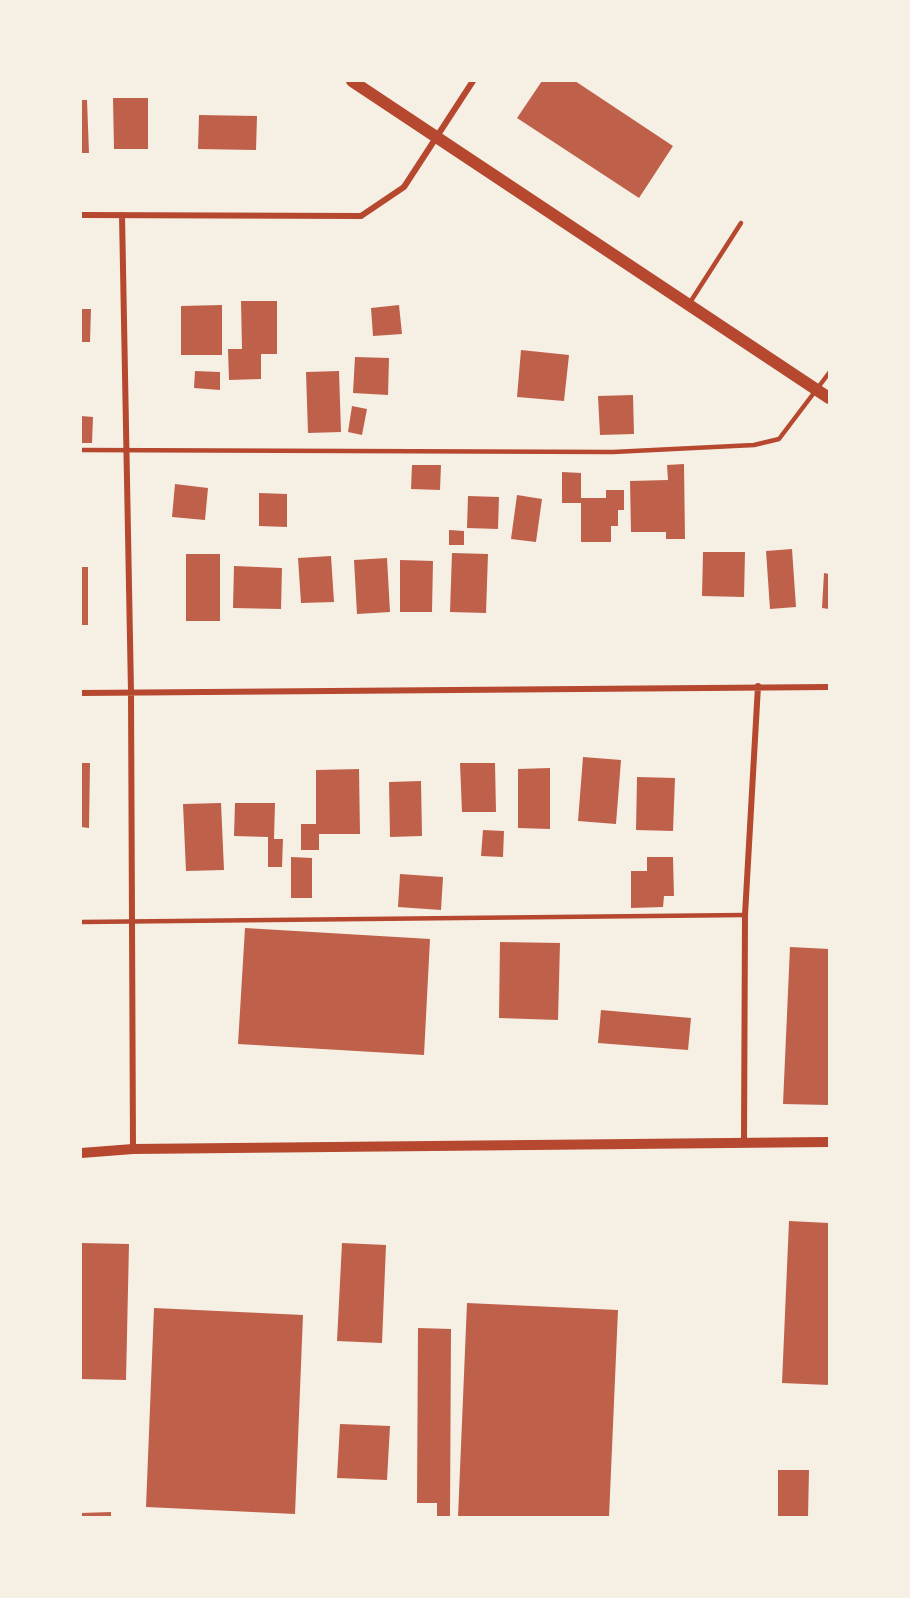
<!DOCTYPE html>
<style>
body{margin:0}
#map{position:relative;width:910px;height:1598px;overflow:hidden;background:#f6efe4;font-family:Bitter,serif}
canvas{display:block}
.frame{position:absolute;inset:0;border:82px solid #f6efe4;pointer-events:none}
</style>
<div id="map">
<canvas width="910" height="1598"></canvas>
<div class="frame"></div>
</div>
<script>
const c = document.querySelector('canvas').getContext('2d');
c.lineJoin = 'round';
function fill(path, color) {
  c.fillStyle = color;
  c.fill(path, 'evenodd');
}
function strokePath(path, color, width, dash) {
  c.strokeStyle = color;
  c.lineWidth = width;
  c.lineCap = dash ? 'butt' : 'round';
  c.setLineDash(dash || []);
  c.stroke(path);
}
const building = new Path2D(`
 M542,81H575L673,146L639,198L517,118Z
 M113,98H148V149H114Z
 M81,100H87L89,153H81Z
 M199,115L257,116L256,150L198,149Z
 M241,301H277V354H261V379L229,380L228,349H242Z
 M222,305V355H181V306Z
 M399,305L402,334L373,336L371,308Z
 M81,309H91L90,342H81Z
 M521,350L569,355L564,401L517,397Z
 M355,357L389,358L388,395L353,393Z
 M195,371L220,372V390L194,388Z
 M339,371L341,432L308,433L306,372Z
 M633,395L634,434L600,435L598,396Z
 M352,406L367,409L362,435L348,432Z
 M81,416L93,417L92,443H81Z
 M684,464L685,539H666V532H631L630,481L668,480L667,465Z
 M412,465H441L440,490L411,489Z
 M562,472L581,473V498H606V490H624V510H618V526H611V542H581V503H562Z
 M175,484L208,488L205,520L172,517Z
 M259,493L287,494V527L259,526Z
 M517,495L542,499L536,542L511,539Z
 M468,496L499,497L498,529L467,528Z
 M449,530L464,531V545H449Z
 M792,549L796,607L770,609L766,551Z
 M703,552H745L744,597L702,596Z
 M452,553L488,554L486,613L450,612Z
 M186,554H220V621H186Z
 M331,556L334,602L301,603L298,558Z
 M387,558L390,612L357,614L354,560Z
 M400,560L433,561L432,612H400Z
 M234,566L282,568L281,609L233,608Z
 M81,567H88V625H81Z
 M824,573L829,574V609L822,608Z
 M583,757L621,760L616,824L578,821Z
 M81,763H90L89,828L81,827Z
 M460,763H495L496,812H462Z
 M550,768V829L518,828V769Z
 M359,769L360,834H319V850H301V824H316V770Z
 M637,777L675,778L673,831L636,830Z
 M421,781L422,836L390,837L389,782Z
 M221,803L224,870L186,871L183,804Z
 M235,803H275L274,839H283L282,867H268V837L234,836Z
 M483,830L504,831L503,857L481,856Z
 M291,857L312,858V898H291Z
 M647,857H673L674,896H664L663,907L631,908V871H647Z
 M400,874L443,877L441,910L398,907Z
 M245,928L430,939L424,1055L238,1044Z
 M500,942L560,943L558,1020L499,1018Z
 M790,947L829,949V1105L783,1104Z
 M601,1010L691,1018L688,1050L598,1043Z
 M789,1221L829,1223V1385L782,1383Z
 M81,1243L129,1244L126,1380L81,1379Z
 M342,1243L386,1245L382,1343L337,1341Z
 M467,1303L618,1310L609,1517H458Z
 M154,1308L303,1315L295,1514L146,1507Z
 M418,1328L451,1329L450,1516H437V1503H417Z
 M340,1424L390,1426L387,1480L337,1478Z
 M778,1470H809L808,1517H778Z
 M111,1512V1517H81V1513Z`);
const service = new Path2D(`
 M689,304L741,223
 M81,450L613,452L754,445L779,439L829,373
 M81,922L745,915`);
const minor = new Path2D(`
 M81,215L361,216L404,187L473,81
 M122,215L131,692L133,1149
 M81,693L829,687
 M744,1142L745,915L758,686`);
const tertiary = new Path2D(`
 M81,1153L133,1149L829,1142`);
const secondary = new Path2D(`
 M352,81L829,398`);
fill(building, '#bf614a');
strokePath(service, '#b5482f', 4.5);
strokePath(minor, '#b5482f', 6);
strokePath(tertiary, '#b5482f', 10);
strokePath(secondary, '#b5482f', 12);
</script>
